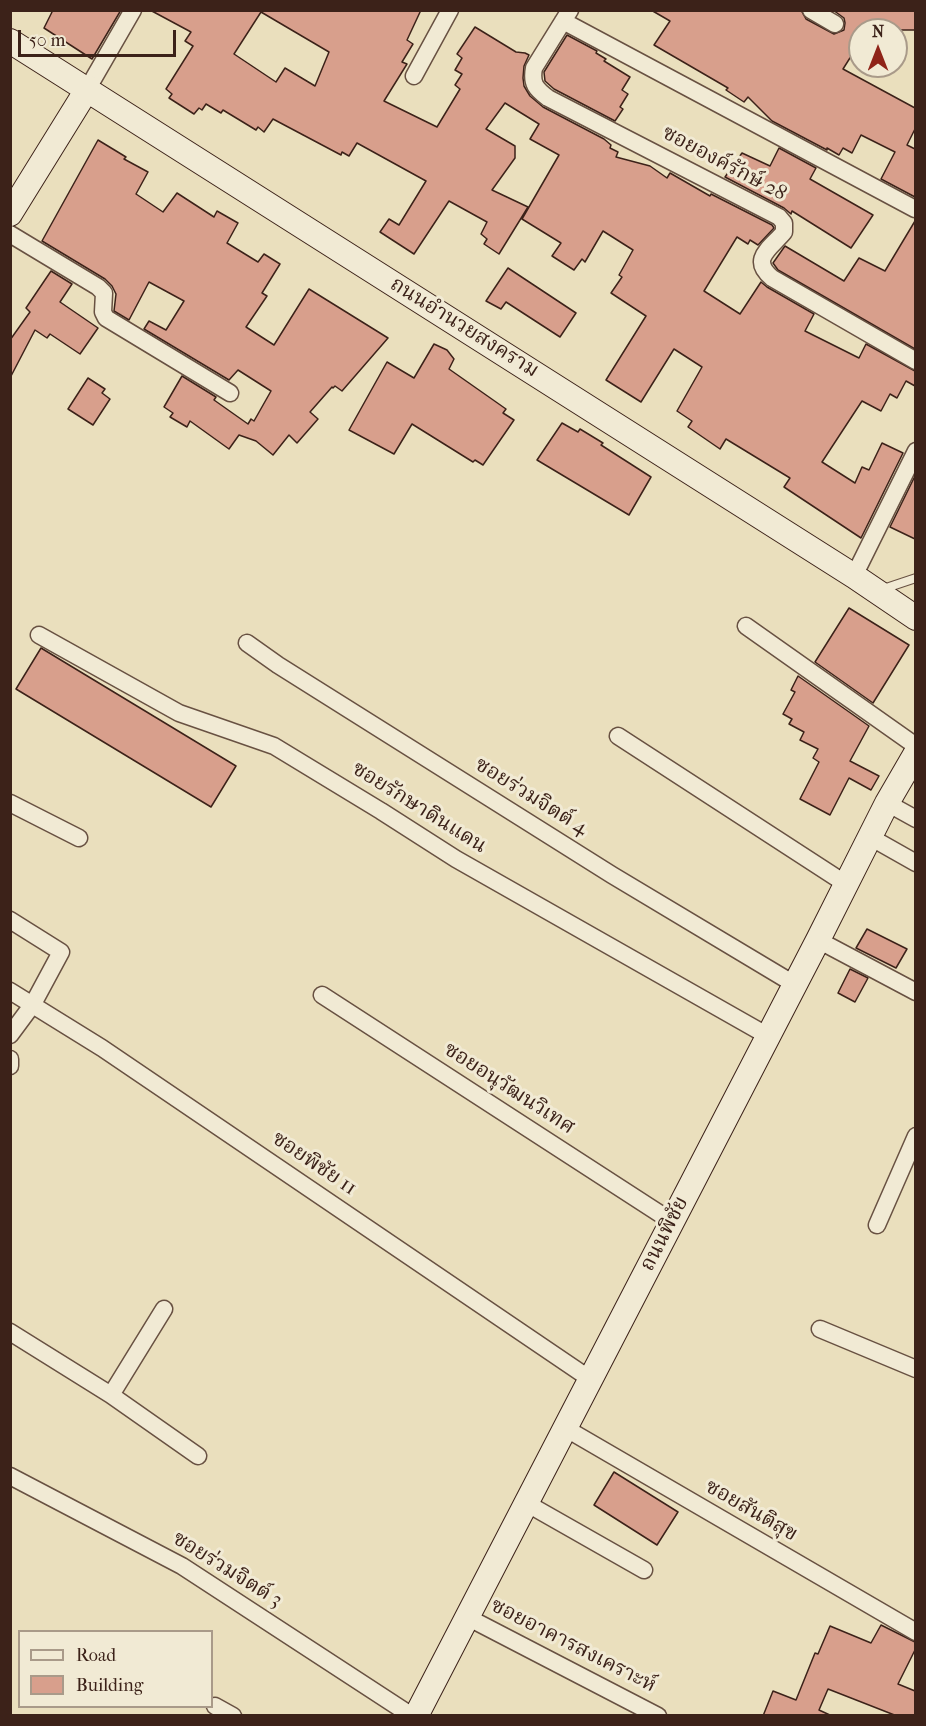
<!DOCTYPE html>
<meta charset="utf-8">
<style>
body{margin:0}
#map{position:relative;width:926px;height:1726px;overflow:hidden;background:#eadfbd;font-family:"IM FELL French Canon",serif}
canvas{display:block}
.frame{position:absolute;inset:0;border:12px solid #3c2219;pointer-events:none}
.legend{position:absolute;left:18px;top:1630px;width:195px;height:78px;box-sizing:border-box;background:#f1ead4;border:2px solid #a99a89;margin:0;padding:8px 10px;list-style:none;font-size:18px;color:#3c2219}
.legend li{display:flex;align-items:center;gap:12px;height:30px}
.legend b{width:30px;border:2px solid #a99a89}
.north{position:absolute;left:848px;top:18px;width:60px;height:60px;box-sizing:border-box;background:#f1ead4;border:2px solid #a99a89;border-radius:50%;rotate:0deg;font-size:16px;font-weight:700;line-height:24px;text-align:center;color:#3c2219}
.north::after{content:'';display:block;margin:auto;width:21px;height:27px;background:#8f2418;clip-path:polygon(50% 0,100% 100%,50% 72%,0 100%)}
.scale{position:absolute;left:18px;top:30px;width:158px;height:27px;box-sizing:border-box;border:3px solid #3c2219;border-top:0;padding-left:8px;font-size:18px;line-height:21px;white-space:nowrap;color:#3c2219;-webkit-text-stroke:4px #f1ead4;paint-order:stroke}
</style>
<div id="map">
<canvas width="926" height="1726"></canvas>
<div class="frame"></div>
<ul class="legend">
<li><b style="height:8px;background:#f1ead4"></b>Road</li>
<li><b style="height:16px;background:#d89f8c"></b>Building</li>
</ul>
<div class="north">N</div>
<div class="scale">50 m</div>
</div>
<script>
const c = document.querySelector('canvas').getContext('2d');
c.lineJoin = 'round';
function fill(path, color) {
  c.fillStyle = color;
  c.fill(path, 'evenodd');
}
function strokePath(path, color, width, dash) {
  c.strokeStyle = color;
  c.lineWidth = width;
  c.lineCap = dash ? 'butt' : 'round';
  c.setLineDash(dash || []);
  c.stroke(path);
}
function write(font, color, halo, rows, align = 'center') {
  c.font = font + ' "IM FELL French Canon","Noto Serif Thai",serif';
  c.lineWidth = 6;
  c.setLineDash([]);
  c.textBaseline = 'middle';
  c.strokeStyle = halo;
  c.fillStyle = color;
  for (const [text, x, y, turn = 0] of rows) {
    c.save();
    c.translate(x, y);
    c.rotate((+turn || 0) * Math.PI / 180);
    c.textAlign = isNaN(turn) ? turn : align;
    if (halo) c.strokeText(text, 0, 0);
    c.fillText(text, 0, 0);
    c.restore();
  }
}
const building = new Path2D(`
 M53,10H121L92,59L44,28Z
 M150,10H421L407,40L413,44L402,62L407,64L384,101L437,127L460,89L455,85L462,74L455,70L462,58L457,54L475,27L516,52L525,53L529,55L524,66L523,78L524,86L530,96L543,107L604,139L611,145L610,148L618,152L616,157L650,166L667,178L670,173L710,196L711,194L772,225L774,228L758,245L750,240L748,244L737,237L704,291L740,314L761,282L767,287L814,314L805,331L859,358L866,344L915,371V386L906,381L897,398L890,394L881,411L862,401L822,462L855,483L862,467L869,470L882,443L903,453L861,538L784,487L790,478L726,439L720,449L688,427L692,421L677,411L702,367L674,349L641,402L606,380L646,316L611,293L622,277L619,275L633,250L603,231L585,262L582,259L574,270L552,256L561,243L522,219L559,155L530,139L539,124L505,103L486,129L515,146V158L492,190L528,207L499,254L484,244L487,239L481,234L487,222L449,201L414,254L380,232L389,219L399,225L426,181L357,143L349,156L342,152L341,155L273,119L264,132L258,127L256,130L223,110L221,113L206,104L202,110L199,108L194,114L169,98L172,94L166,89L193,46L185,41L191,32ZM261,12L329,52L315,86L285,68L276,82L234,54Z
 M651,10H801L806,19L834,34L844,30L845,23L844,18L833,10H915V30H860V42L843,69L915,108V129L907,145L915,149V197L881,179L895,152L861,135L852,153L843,148L839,155L827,148V150L772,121L748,97L744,102L726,90L728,88L654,45L670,21Z
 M567,35L597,51L596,53L606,59L604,61L630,77L622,90L628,94L620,107L623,109L615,121L554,89L545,81L544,72Z
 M98,140L126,157L124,159L148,172L136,194L163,212L177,193L214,217L217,211L238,223L227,243L258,262L264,254L280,264L262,293L267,296L246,327L274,345L309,289L388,338L342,391L335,386L333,388L332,387L310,412L318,419L297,443L289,435L273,455L256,441L239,435L229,449L190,421L187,427L170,417L173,413L164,407L182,376L216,397L214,400L248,424L251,419L254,421L271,391L238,370L229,380L144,329L149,321L166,330L184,301L149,282L129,320L114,311L116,294L112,286L105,279L42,241Z
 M779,148L816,168L810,179L873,215L851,248L792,211L791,214L784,208L725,177L742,153L770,166Z
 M915,221V349L778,270L773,263L785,246L844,281L859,258L885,271Z
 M508,268L576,313L560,337L506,302L501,309L486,301Z
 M51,271L72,284L60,302L98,328L80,354L50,334L47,338L35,330L10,378V340L30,312L26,308Z
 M434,344L447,350L454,359L449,369L506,409L503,413L514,420L483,465L475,460L473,462L412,424L394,454L349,430L387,362L414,378Z
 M88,378L105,389L102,393L110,399L93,425L68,409Z
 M562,423L578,432L580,429L603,443L601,445L651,477L629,515L537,460Z
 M915,476V539L890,527Z
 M849,608L909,645L873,703L815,662Z
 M41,648L236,766L211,807L16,689Z
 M798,676L869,726L850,761L879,776L871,790L849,778L830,815L800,799L819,762L813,758L818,749L800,740L804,732L789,724L792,719L783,714L795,692L791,690Z
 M867,929L907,949L896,968L856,948Z
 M850,969L868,978L855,1002L838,993Z
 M614,1472L678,1512L657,1545L594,1505Z
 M881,1625L915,1642V1650L898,1684L915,1691V1716H897L828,1689L819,1710L832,1716H763L773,1691L796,1700L815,1653L818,1654L830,1626L871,1643Z`);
const lane = new Path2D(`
 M883,589L916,578`);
const street = new Path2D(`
 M570,10L534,68C531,84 536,89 548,98L779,217L784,223V232C771,248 749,259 772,278L916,361
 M811,10L835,24
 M563,21L915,209
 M414,76L450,10
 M88,88L133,10
 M10,234L98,287L104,293L103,312L106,318L230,393
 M854,576L916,451
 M746,626L916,746
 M39,635L179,713L274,746L381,811L456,859L768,1036
 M247,643L278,665L612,875L794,984
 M618,736L846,884
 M10,803L79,838
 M887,803L916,819
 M870,837L916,863
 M10,920L61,952L33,1004L10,1035
 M818,940L916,992
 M10,991L102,1048L590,1379
 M322,995L671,1221
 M10,1059V1066
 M877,1225L916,1136
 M820,1329L916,1369
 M10,1332L111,1395L198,1456
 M111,1395L164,1309
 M565,1428L916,1632
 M10,1476L182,1566L412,1716
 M526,1503L644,1570
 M467,1617L658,1716
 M215,1706L233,1716`);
const secondary = new Path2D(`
 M10,41L854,576L916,618
 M10,214L88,88
 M416,1716L818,940L887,803L916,753`);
const streetNames = [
 ["ซอยองค์รักษ์ 28",724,164,28],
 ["ถนนอำนวยสงคราม",464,328,32],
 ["ซอยร่วมจิตต์ 4",531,797,32],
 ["ซอยรักษาดินแดน",419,808,32],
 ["ซอยอนุวัฒนวิเทศ",509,1089,33],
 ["ซอยพิชัย 11",314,1164,34],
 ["ถนนพิชัย",665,1234,-63],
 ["ซอยสันติสุข",751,1511,30],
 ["ซอยร่วมจิตต์ 3",227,1570,32],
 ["ซอยอาคารสงเคราะห์",573,1646,27]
];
fill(building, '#d89f8c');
strokePath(building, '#3c2219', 1.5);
strokePath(lane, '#685142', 10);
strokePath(street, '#685142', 19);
strokePath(secondary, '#3c2219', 26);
strokePath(lane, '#f1ead4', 8);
strokePath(street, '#f1ead4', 16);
strokePath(secondary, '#f1ead4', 24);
write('21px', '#3c2219', '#f1ead4', streetNames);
</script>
